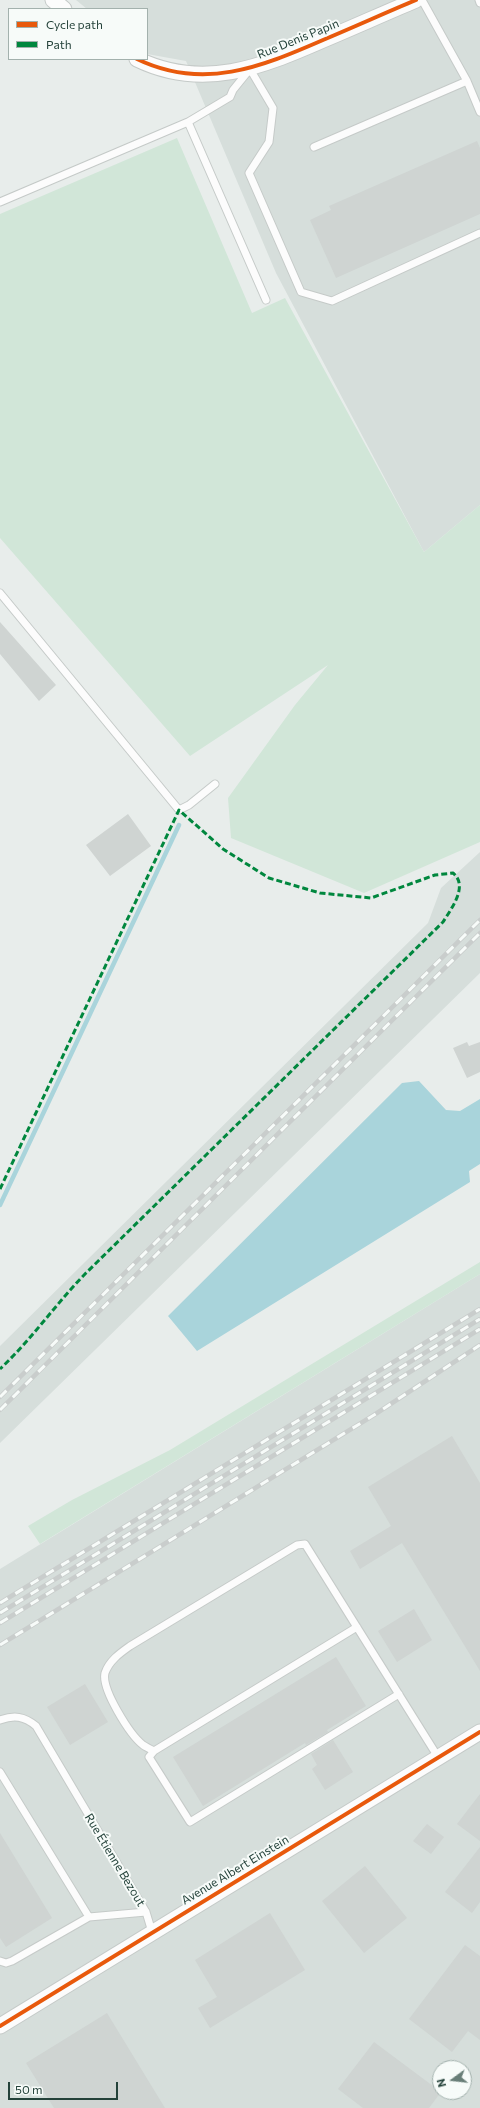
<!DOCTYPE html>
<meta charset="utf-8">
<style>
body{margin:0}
#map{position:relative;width:480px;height:2108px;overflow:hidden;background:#e8edeb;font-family:Commissioner,sans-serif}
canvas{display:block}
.legend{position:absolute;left:8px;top:8px;width:140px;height:52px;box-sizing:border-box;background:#f7fbf9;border:1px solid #a3b1ad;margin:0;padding:5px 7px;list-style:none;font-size:12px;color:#24423a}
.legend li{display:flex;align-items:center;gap:8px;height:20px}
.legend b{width:20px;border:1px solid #a3b1ad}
.north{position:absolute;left:432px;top:2060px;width:40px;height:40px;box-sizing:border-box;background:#f7fbf9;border:1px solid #a3b1ad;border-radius:50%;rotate:255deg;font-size:11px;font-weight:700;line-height:16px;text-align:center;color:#24423a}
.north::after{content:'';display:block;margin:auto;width:14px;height:18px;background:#697e78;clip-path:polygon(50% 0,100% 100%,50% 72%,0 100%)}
.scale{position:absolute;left:8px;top:2082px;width:110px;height:18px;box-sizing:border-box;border:2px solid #24423a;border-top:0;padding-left:5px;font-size:12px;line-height:14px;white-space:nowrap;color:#24423a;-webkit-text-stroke:3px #f7fbf9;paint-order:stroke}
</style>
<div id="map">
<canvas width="480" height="2108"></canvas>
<ul class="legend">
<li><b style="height:5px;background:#e8590c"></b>Cycle path</li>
<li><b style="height:5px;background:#00873e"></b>Path</li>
</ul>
<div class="north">N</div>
<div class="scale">50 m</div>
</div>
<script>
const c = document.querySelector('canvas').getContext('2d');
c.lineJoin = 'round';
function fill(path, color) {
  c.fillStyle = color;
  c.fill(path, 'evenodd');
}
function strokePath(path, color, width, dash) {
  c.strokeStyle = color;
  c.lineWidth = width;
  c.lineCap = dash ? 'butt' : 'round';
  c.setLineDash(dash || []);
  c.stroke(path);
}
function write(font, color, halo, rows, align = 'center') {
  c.font = font + ' Commissioner,sans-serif';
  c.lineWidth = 4;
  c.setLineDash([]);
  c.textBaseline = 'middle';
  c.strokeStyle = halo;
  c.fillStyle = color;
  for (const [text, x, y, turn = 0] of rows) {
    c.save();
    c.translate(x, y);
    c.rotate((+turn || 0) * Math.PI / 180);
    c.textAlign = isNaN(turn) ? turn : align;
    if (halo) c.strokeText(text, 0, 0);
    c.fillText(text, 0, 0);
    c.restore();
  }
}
const built = new Path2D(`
 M76,0H480V505L424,552L276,273L186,61L147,54V9H87Z
 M480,852V973L0,1443V1346L428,923L441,888Z
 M480,1274V2108H0V1569ZM440,2068H464V2092H440Z`);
const green = new Path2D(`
 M177,138L252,313L285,298L424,552L480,505V842L364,893L231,838L228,798L295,705L328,665L190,756L0,538V214Z
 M480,1262V1274L40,1544L28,1526L72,1500L170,1450Z`);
const water = new Path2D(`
 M419,1081L446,1110L460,1111L480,1099V1164L469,1171L470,1182L197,1351L168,1316L402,1083Z`);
const stream = new Path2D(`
 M0,1205L179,825`);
const building = new Path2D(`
 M477,141L480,148V214L336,278L310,220L331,210L329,206Z
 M0,622L56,685L39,701L0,654Z
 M128,814L151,846L110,876L86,845Z
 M467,1042L469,1046L480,1042V1072L467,1078L453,1048Z
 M452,1436L480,1483V1671L402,1543L360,1569L350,1551L391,1526L368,1487Z
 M414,1609L432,1640L397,1662L378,1631Z
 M336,1657L366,1706L327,1730L328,1732L306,1745L305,1743L203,1806L173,1757Z
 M85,1684L108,1722L70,1745L47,1707Z
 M333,1740L353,1772L325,1790L312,1769L317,1765L311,1754Z
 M480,1794V1841L457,1824Z
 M427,1824L444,1837L431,1854L413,1841Z
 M0,1833L52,1918L6,1947L0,1938Z
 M480,1847V1902L472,1913L445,1892Z
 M365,1866L407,1918L364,1953L322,1901Z
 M270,1913L305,1970L210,2028L198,2008L217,1997L195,1960Z
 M465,1945L480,1956V2040L468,2031L452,2052L409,2019Z
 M107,2013L165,2108H54L26,2063Z
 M374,2042L441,2092L429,2108H363L338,2089Z`);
const service = new Path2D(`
 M479,0L480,3
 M467,81L480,112
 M188,122L266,300
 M314,147L467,81L422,0
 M0,202L188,122L230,97L233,90L250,69L273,108L269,142L249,173L301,292L332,301L480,233
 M0,593L179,810L189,805L215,784
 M357,1627L154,1751L149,1757L190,1822L399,1694
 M0,1720C14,1715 24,1716 36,1726L146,1912L152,1932
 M154,1751C150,1749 146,1747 143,1745C130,1735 101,1689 105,1673C109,1661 120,1653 130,1646L297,1545L305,1544L438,1757
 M0,1772L89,1917
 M0,1961L6,1963L12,1961L89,1917L146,1912`);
const minor = new Path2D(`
 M53,0L64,9
 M137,59C203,91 261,67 323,40C354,27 385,13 416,0
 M0,2026L480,1732`);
const rail = new Path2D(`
 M0,1397L480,920
 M0,1410L480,933
 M0,1603L480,1309
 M0,1613L480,1319
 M0,1623L480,1329
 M0,1645L374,1415L480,1345`);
const quiet = new Path2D(`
 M0,1189L179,810L223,849L269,878L320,893L371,898L435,875L453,873C469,886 451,909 443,922L85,1274C55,1305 31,1340 0,1369`);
const cycleway = new Path2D(`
 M137,59C203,91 261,67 323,40C354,27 385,13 416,0
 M0,2026L480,1732`);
const streetNames = [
 ["Rue Denis Papin",298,39,-22],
 ["Rue Étienne Bezout",115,1860,59],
 ["Avenue Albert Einstein",235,1870,-31]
];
fill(built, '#d6dedb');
fill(green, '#d1e6d8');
fill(water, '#a9d4db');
strokePath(stream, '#a9d4db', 4.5);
fill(building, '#cfd4d2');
strokePath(service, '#c5cac8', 9);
strokePath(minor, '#c5cac8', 17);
strokePath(service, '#fcfcfc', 7);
strokePath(minor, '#fcfcfc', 15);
strokePath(rail, '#c9cdcc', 4.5);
strokePath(rail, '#f7fbf9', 3, [9]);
strokePath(quiet, '#00873e', 3, [6, 3]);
strokePath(cycleway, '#e8590c', 4);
write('12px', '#24423a', '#f7fbf9', streetNames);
</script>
